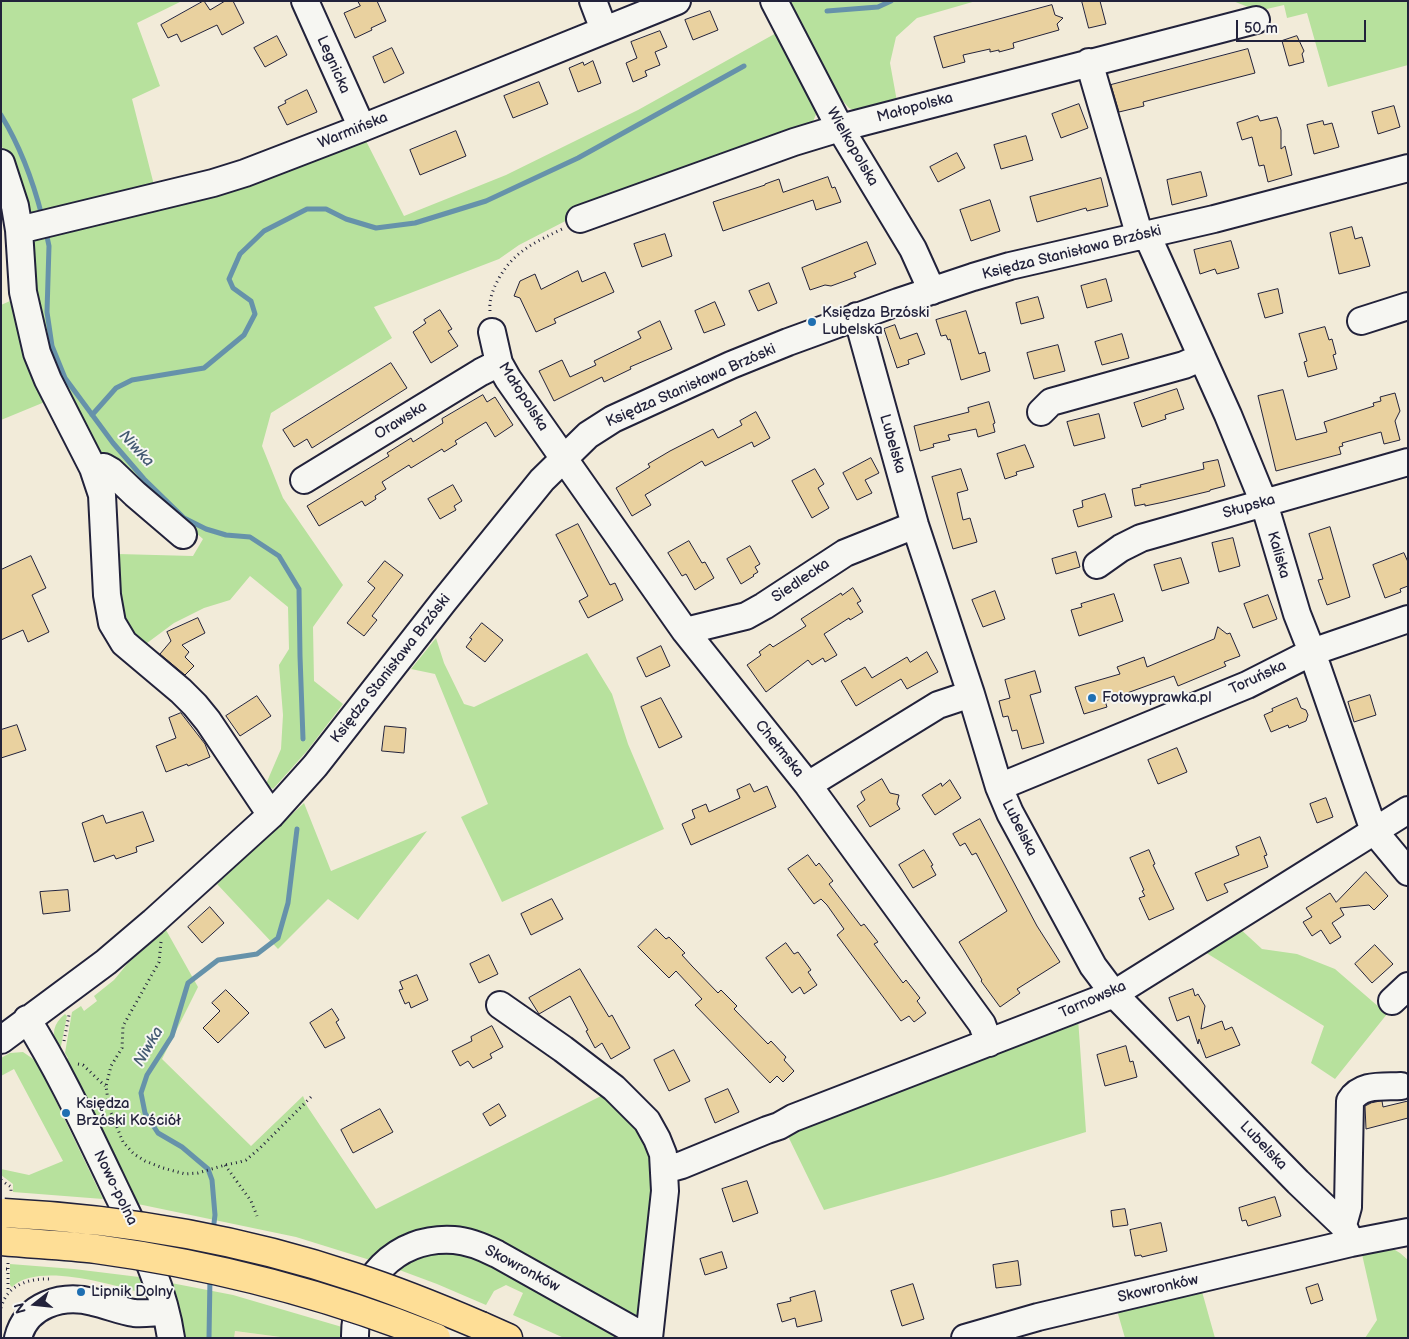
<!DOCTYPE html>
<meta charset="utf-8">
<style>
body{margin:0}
#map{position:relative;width:1409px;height:1339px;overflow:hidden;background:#f2ebd9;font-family:"Balsamiq Sans",sans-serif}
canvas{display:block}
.frame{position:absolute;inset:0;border:2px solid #22223b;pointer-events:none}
.north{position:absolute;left:10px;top:1279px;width:50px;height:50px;-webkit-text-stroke:4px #f6f6f2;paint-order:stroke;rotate:254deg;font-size:14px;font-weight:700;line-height:20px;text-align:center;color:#22223b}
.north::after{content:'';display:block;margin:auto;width:18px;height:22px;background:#22223b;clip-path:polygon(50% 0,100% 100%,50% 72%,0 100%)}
.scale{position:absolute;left:1236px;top:20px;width:130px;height:22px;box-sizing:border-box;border:2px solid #22223b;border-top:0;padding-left:6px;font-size:15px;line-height:18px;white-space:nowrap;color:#22223b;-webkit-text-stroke:4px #f6f6f2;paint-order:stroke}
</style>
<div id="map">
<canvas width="1409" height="1339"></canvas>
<div class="frame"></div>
<div class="north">N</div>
<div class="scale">50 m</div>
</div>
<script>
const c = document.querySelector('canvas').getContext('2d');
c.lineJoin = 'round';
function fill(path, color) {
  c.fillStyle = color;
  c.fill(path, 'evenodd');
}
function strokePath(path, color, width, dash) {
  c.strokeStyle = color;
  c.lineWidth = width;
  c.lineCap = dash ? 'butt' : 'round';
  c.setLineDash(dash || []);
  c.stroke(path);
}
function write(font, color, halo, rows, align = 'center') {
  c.font = font + ' "Balsamiq Sans",sans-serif';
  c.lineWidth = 4;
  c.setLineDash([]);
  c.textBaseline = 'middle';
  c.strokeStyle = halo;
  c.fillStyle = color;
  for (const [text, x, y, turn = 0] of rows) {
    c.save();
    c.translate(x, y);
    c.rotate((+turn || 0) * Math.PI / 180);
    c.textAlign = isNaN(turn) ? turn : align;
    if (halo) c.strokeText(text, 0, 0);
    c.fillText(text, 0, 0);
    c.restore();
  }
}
const built = new Path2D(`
 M234,1331L288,1338H234Z`);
const green = new Path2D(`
 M1,1H182L137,23L160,86L132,99L155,189L33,220L23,212L13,173L1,144Z
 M788,1H976L917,18L896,37L890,63L898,107L856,111L849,108L841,99Z
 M1233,1H1408V65L1328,87L1307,13L1287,18L1284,5L1258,11Z
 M778,32L814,100L817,112L812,124L577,215L519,245L499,259L374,307L392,338L271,413L262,446L283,498L343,585L313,627L314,681L343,704L307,751L273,789L266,784L281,749L283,715L279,665L289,649L288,607L250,576L230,600L204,608L174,623L139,649L122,631L106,479L115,493L118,554L193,556L203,539L158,500L120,473L84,440L35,336L32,240L363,135L404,216L506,175L638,110Z
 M19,297L52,399L1,420V305Z
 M436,638L444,663L464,704L474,707L587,653L612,694L628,744L664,829L502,902L461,817L488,804L435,674L411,669Z
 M304,803L331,871L427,831L358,920L328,899L278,949L217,884Z
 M1237,926L1262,949L1297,954L1335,969L1387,1014L1335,1079L1311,1063L1324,1026L1200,949Z
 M166,930L198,987L162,1059L251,1146L303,1096L307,1106L376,1209L611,1091L659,1163L641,1317L633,1316L497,1239C448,1218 409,1224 370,1260L296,1237L133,1203L65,1060L68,1058L65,1053L72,1012L81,1006L84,1011L97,1001L94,996L114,980L128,963Z
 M65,1014L67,1016L61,1046L58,1047C51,1034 53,1024 65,1014Z
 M1078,1018L1086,1132L944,1176L824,1210L784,1128Z
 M23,1052L36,1061L41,1070L103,1199L13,1192V1184L1,1175V1169L29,1175L63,1161L14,1069L1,1076V1058L10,1053Z
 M1390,1247L1400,1253L1408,1260V1338H1365L1377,1320L1361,1250Z
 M468,1250L632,1338H564L513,1315L523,1293L506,1285L494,1291L486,1305L437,1284L394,1268L412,1256Z
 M10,1264L74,1269L139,1277L141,1283L138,1290L135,1291C105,1283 37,1263 12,1287L10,1285Z
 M166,1282L233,1295L342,1327V1338H288L235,1331L234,1338H181Z
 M1201,1288L1215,1338H1125L1116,1307Z`);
const stream = new Path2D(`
 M827,11L878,7L891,1
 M1,115C20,146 33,181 42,216
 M46,232L49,246L47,312L52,346L65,378L113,443L144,479L184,518L206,529L226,535L250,537L279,556L299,589L300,656L303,739
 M92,415L116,388L132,380L204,368L244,335L255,314L251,301L233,288L229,279L240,254L264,231L307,209H326L346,219L376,228L415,223L486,201L578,158L744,66
 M213,1231L215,1215L212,1180L208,1169L182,1147L158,1133L145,1113L141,1093L147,1075L172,1036L188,983L218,960L257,954L278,938L288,903L297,829
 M209,1338L210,1277`);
const building = new Path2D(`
 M204,1L210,10L225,1H233L244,23L222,35L217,25L181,42L177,34L168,38L161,25Z
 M358,1H377L386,21L371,28L372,30L355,38L344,13L360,6Z
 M1082,1H1100L1106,24L1089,28Z
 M1052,5L1055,15L1063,18L1057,24L1059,30L1013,43L1014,48L999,52V50L990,52V49L963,55L965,62L943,68L934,37Z
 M710,11L718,30L693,40L685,20Z
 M660,31L667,47L655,52L660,65L645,71L647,76L633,82L626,63L637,58L631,42Z
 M277,36L287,55L265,67L254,48Z
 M1297,36L1304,51L1302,54L1304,62L1289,66L1282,41Z
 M392,48L404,73L384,83L373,57Z
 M1248,49L1255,73L1143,102L1144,106L1119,112L1111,85Z
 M593,61L601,83L578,92L569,68L583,62L584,65Z
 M539,82L548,104L513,118L504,96Z
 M307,90L317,112L287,125L278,107L286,103L285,101Z
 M1079,104L1088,128L1061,138L1052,114Z
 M1394,106L1400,127L1378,134L1372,112Z
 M1258,116L1260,121L1277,117L1281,130V149L1285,146L1292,175L1268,182L1264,165L1259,166L1252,137L1242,140L1237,123Z
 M1323,121L1324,125L1332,123L1339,147L1314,154L1307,125Z
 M456,131L466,156L420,175L410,150Z
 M1026,136L1033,160L1001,169L994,145Z
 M957,153L965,168L938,182L930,167Z
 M1201,172L1207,196L1172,205L1167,180Z
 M828,177L832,188L835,187L841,202L816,210L813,200L723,231L713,202L765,185V184L779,179L783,192Z
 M1101,178L1108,206L1087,211L1086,208L1037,222L1030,197Z
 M990,200L1000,231L971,241L960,210Z
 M1352,227L1355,239L1362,237L1370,266L1339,274L1330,233Z
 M665,234L672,256L642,267L634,244Z
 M1231,241L1239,268L1217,274L1215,269L1200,274L1194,250Z
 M867,242L876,264L854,273L856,277L831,286L825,285L810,290L802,268Z
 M578,271L582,282L605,272L614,292L554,319L556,323L536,332L520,298L514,296L520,281L535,274L541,289Z
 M1106,279L1112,301L1087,308L1081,286Z
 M769,283L777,303L758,311L749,291Z
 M1278,289L1283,313L1265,318L1258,294Z
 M1038,297L1044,318L1021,324L1016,303Z
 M715,302L725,325L704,333L695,311Z
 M440,310L452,329L448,331L458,346L431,363L413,332L426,323L424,320Z
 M966,311L979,354L985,352L990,371L961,380L950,339L948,340L946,335L941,336L936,320Z
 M660,321L672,349L630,367L631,369L604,382L602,377L554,401L539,371L562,360L570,377L596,365L594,361L641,338L638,332Z
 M895,325L900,339L917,333L925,354L908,360L909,364L897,368L884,329Z
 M1325,327L1329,340L1332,339L1336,354L1333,355L1337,369L1308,377L1304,362L1307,361L1299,334Z
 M1122,334L1129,358L1102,365L1095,342Z
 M1058,345L1065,371L1034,379L1027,353Z
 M391,363L407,388L312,448L307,439L294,447L283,430Z
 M1177,389L1184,409L1165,415L1166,419L1142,427L1134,403Z
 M1283,390L1296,440L1327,432L1324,422L1374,406L1373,403L1381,401L1380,397L1395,393L1400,411L1395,421L1400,440L1384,444L1381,432L1342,443L1343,446L1339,447L1341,454L1276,471L1258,396Z
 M483,395L487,402L495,397L513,425L495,437L486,422L455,441L457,444L444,452L442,449L411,468L409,465L382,482L386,489L375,496L376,499L365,506L362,501L319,526L307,506L389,456L387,453L411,438L413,442L443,423L442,419Z
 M989,402L995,423L993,424L995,432L978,437L976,429L948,435L950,440L933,444L934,447L920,451L914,426L969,412L968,408Z
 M756,412L770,438L754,447L752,442L705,466L702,461L645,495L651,505L632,516L616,488L650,467L648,464L670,451L713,429L718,438L742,425L740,421Z
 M1099,414L1105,438L1074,446L1067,422Z
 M1025,445L1034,467L1016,472L1017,475L1005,479L997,454Z
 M871,458L879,473L865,480L872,493L857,500L843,473Z
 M1218,460L1225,486L1210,490V491L1164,502L1145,506V504L1135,506L1132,489L1141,487L1140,485L1204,469L1203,463Z
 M815,469L824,484L818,488L829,508L812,518L792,481Z
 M961,469L968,490L957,493L963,520L970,518L977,542L953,549L932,477Z
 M453,485L462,501L454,506L456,510L440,519L428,499Z
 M1105,494L1112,517L1078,527L1073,510L1083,507L1082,501Z
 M578,524L610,585L615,583L623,600L588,618L579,601L588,596L556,535Z
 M1330,527L1350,597L1327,605L1318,580L1323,579L1309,534Z
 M1233,538L1240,566L1219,572L1212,543Z
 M689,541L702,563L705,562L714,578L695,590L686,574L682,576L668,553Z
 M750,546L760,564L755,567L758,572L753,575L754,576L741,584L727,559Z
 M1076,552L1080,567L1056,574L1052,559Z
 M1404,553L1408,562V586L1400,589L1401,592L1385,598L1373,565Z
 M31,556L46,588L32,595L49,632L28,642L23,630L1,640V570Z
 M1181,558L1189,583L1162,591L1154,565Z
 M385,561L403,575L372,616L377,620L364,636L347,623L375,588L368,582Z
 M853,588L861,601L857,603L863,612L850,620L849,618L824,634L837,655L825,662L823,658L812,665L808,660L766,692L747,665L761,655L759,652L770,644L773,647L806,626L801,619L841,593L842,595Z
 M995,591L1005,619L983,627L972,600Z
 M1114,594L1123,621L1079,636L1071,610L1082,607L1081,604Z
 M1268,595L1277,619L1253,628L1244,604Z
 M198,618L205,633L182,645L189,652L185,657L194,666L185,675L160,654L171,641L167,632Z
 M482,623L503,640L485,662L466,647L472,639L470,638Z
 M1218,627L1227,634L1230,633L1240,656L1224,662L1226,666L1178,686L1174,676L1105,701L1107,707L1084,714L1075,687L1120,674L1117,667L1144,657L1147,667L1214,639Z
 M661,646L670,666L646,677L637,658Z
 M927,652L938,672L907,689L901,679L856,706L841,681L865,667L872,678L907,657L910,662Z
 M1035,671L1041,692L1030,695L1044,743L1022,749L1017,730L1012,731L1008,716L1003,717L999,701L1010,698L1005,680Z
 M1370,695L1376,715L1354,722L1348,702Z
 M257,696L271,716L240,736L226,716Z
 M661,698L682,737L659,748L641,707Z
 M1297,698L1301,708L1306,710L1308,715L1306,721L1289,728L1288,725L1271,732L1264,715L1273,711L1272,709Z
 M181,713L205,744L210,757L188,766L187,764L166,772L156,746L176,738L169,718Z
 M17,725L26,750L1,758V730Z
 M385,726L406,728L404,753L382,751Z
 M1177,748L1187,772L1158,784L1148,760Z
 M882,779L890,793L899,795L897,804L900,809L870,827L857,806L865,800L861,792Z
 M950,780L961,798L935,815L922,795L941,783L942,786Z
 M750,784L754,792L767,786L776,807L691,845L682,824L695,818L692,810L706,804L709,812L740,798L737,790Z
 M1326,798L1333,817L1317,823L1310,804Z
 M143,812L154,841L136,847L137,852L116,859L114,855L94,862L82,823L103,815L106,823Z
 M980,819L1037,926L1060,962L1017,989L1020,993L1000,1007L981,981L982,980L959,942L1007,911L976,853L972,855L965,843L960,846L953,834Z
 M1260,837L1267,855L1264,856L1268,867L1224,884L1228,892L1207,901L1195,873L1239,855L1236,847Z
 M924,850L933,865L931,866L936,875L913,888L899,865Z
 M1149,850L1155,864L1153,865L1174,909L1149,920L1139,898L1145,896L1142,891L1144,890L1130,858Z
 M808,855L816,866L819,863L833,881L829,884L861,926L864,924L878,942L874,944L903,983L906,980L920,998L917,1001L926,1013L914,1022L909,1016L901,1021L837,935L844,929L827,905L821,899L814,904L788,869Z
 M1366,872L1388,896L1374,910L1369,905L1340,908L1344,915L1332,923L1341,937L1330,944L1321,930L1312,936L1303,922L1312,917L1306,908L1330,893L1336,902Z
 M68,890L70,911L43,914L40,892Z
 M552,899L563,919L531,935L521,914Z
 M210,907L224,923L202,943L188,927Z
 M656,929L666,939L669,937L685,953L682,955L692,966L718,993L721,990L737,1006L734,1009L768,1044L771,1041L786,1057L784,1060L794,1071L783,1082L777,1076L770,1083L695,1005L702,999L676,971L669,978L638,947Z
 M786,943L794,954L798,952L811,970L808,972L817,985L804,994L800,987L792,993L766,958Z
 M1375,945L1393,964L1372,983L1355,964Z
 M489,955L498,974L479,983L470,964Z
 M580,969L609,1017L612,1015L630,1048L611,1059L602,1043L595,1048L586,1031L588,1030L570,996L539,1014L529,998Z
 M417,975L428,1000L411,1008L409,1002L405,1004L399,990L403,989L400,982Z
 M1193,989L1195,996L1198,994L1205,1006L1201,1029L1222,1021L1225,1030L1232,1027L1240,1045L1206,1058L1199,1039L1198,1044L1189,1016L1177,1021L1169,998Z
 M226,990L249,1013L218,1043L203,1028L220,1011L212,1003Z
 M332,1009L339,1020L336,1022L345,1038L325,1048L310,1023Z
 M492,1026L503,1047L490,1054L492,1058L473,1068L468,1061L460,1066L452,1051L472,1041L471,1037Z
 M1126,1046L1130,1062L1133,1061L1137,1077L1105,1086L1097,1055Z
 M674,1050L690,1081L669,1091L654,1060Z
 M728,1089L739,1112L715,1123L705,1099Z
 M1382,1101L1383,1107L1408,1101V1118L1366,1129L1365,1106L1371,1103Z
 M499,1104L506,1116L490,1126L483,1114Z
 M380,1109L393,1132L353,1153L341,1130Z
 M747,1181L758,1213L733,1222L722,1189Z
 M1275,1197L1281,1216L1248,1226L1246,1220L1242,1221L1239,1208Z
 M1125,1209L1128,1225L1113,1227L1111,1211Z
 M1161,1223L1167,1251L1142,1257L1141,1255L1135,1256L1130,1230Z
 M722,1252L727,1268L705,1275L700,1259Z
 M1018,1261L1021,1285L996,1288L993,1265Z
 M913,1284L924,1319L902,1326L891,1291Z
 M1318,1284L1323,1300L1311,1304L1306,1288Z
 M815,1291L822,1321L797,1327L795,1318L782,1322L777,1304L791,1301L790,1298Z`);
const path = new Path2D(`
 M490,311C489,299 493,289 499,278C515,250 536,242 564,228
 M161,942L159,962L123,1026L122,1048L111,1066L106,1086L109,1108L123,1142L134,1154L145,1161L163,1168L185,1174L198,1173L225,1165L240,1162L246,1160L259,1149L313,1095
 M64,1041L69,1015
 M78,1064L83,1065L105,1086
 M225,1165L251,1201L257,1216
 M1,1180L11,1187V1192
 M8,1263V1293
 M1,1269H7
 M1,1308C7,1284 30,1278 52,1279`);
const minor = new Path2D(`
 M305,1L362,128
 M593,1L604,30
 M774,1L840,128L913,249L932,291
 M1089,62L1140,237
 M1,163L15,206L19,230L23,292L37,353L48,380L93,468L102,495L107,595L112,623L124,643L181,691L195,705L208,721L271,815
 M580,219L794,142L840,128L1256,20
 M19,230L213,183L245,173L362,128L677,1
 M1147,235L1228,415L1264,503L1297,614L1312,652L1374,831L1408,872
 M857,316L915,525L971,694L999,787L1010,813L1093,966L1114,994L1298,1182L1343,1225L1351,1243
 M1361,321L1408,306
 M492,332L499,363L508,379L685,631L808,785L982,1024L989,1043
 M1041,412L1051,402L1184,365L1202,357
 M93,468L104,467L111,471L135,494L183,535
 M304,480L481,372L499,363
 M1097,565L1121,548L1141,538L1408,462
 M685,631L746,616L764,606L845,553L915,525
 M808,785L938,705L971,694
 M999,787L1247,685L1312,652L1408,619
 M1392,1001L1408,986
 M500,1005L563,1049L614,1088L647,1121L657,1139L663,1154L665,1191L649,1338
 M27,1019C59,1070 84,1124 110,1178C134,1229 163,1281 171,1338
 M1,1040L106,962L153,922L271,815L315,766L444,601L542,480L588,435L613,419L731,365L788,342L898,302L973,277L1010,266L1214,219L1408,168
 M664,1170L682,1165L767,1130L779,1126L793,1118L1114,994L1408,810
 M1343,1225L1348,1207L1350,1101C1361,1083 1383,1087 1401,1086
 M18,1338C26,1305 62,1294 93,1302C107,1305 121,1311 134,1313C144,1314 156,1312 165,1312
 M355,1338C354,1281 396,1236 454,1240C469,1241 483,1247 497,1254L647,1338
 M965,1338L1038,1317L1351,1243L1408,1232`);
const highway = new Path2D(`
 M481,1326L508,1338`);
const highwayBridge = new Path2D(`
 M4,1213C122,1219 241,1239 354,1277C397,1291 439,1308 481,1326
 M2,1241C33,1244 65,1245 96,1249C213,1265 326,1294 436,1338`);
const markers = [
 [812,322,5,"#1f6fb2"],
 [1092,698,5,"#1f6fb2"],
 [66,1113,5,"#1f6fb2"],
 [81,1292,5,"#1f6fb2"]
];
const streetNames = [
 ["Legnicka",333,65,66],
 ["Małopolska",915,108,-15],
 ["Warmińska",353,131,-22],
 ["Wielkopolska",852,147,60],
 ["Księdza Stanisława Brzóski",1072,253,-14],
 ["Księdza Stanisława Brzóski",691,386,-24],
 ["Małopolska",523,397,57],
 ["Orawska",401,421,-32],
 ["Lubelska",892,444,74],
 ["Słupska",1249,507,-16],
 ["Kaliska",1278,555,74],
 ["Siedlecka",801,581,-34],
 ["Księdza Stanisława Brzóski",391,669,-52],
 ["Toruńska",1258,678,-25],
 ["Chełmska",779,749,51],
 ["Lubelska",1019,828,63],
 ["Tarnowska",1093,1000,-24],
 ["Lubelska",1263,1146,46],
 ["Nowo-polna",115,1188,64],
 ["Skowronków",522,1269,28],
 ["Skowronków",1158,1289,-13]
];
const poiNames = [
 ["Księdza Brzóski",822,313],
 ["Lubelska",822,330],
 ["Fotowyprawka.pl",1102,698],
 ["Księdza",76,1104],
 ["Brzóski Kościół",76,1121],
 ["Lipnik Dolny",91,1292]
];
const waterNames = [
 ["Niwka",136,449,47],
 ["Niwka",149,1047,-60]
];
fill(built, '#efe3c8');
fill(green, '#b7e19d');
strokePath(stream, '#6692aa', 5);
fill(building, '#e9d19f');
strokePath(building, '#22223b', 1);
strokePath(minor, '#22223b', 30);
strokePath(highway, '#22223b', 31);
strokePath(path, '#22223b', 3, [1, 4]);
strokePath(minor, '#f6f6f2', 26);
strokePath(highway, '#fede96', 28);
strokePath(highwayBridge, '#22223b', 31, []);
strokePath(highwayBridge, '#fede96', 28);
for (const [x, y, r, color] of markers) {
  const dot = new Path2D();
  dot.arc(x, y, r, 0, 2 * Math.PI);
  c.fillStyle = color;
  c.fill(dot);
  strokePath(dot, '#f6f6f2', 2);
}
write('15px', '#22223b', '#f6f6f2', streetNames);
write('15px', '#22223b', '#f6f6f2', poiNames, 'left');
write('italic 16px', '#445a72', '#f6f6f2', waterNames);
</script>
